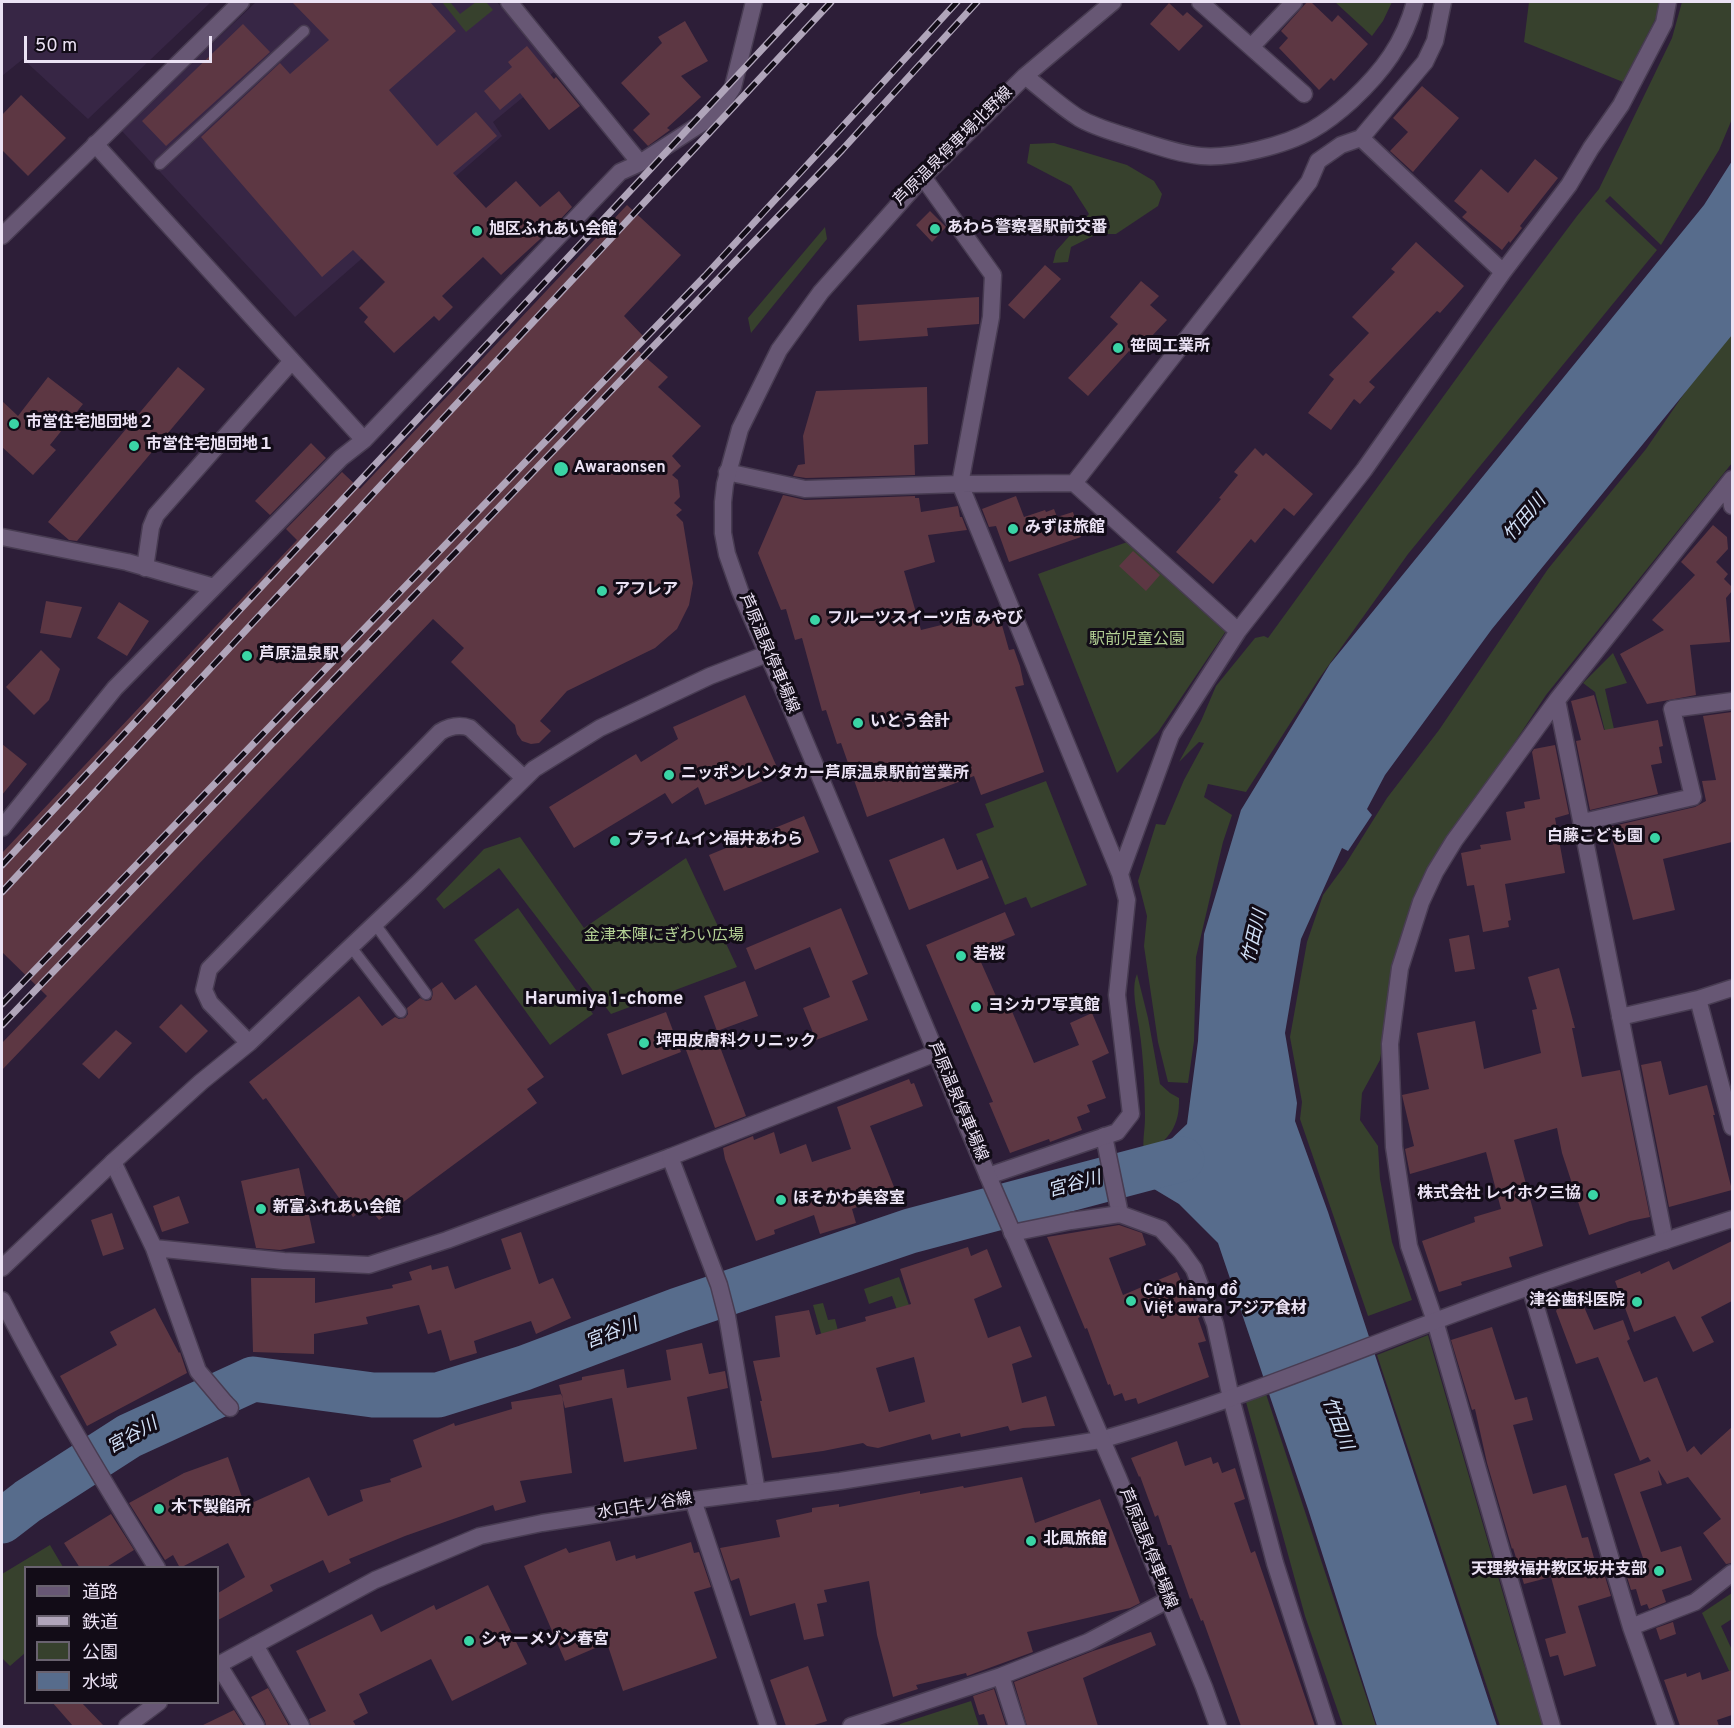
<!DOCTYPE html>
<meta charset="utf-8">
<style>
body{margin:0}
#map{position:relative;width:1734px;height:1728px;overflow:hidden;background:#2d1e38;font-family:Overpass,"Noto Sans JP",sans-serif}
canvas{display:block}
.frame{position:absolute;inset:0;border:3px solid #ebe2f4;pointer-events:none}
.legend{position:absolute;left:24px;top:1566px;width:195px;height:138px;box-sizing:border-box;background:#120c17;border:2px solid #69626f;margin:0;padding:8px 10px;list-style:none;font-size:18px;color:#ebe2f4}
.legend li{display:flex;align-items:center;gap:12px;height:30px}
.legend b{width:30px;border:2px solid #69626f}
.scale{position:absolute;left:24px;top:36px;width:188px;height:27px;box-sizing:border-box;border:3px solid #ebe2f4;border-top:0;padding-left:8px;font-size:18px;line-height:21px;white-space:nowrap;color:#ebe2f4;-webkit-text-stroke:4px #120c17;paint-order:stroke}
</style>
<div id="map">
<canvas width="1734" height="1728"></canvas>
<div class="frame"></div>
<ul class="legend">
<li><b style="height:8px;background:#675774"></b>道路</li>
<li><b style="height:8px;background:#b0a5ba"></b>鉄道</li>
<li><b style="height:16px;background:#37412d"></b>公園</li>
<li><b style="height:16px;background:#576c8c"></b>水域</li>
</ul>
<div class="scale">50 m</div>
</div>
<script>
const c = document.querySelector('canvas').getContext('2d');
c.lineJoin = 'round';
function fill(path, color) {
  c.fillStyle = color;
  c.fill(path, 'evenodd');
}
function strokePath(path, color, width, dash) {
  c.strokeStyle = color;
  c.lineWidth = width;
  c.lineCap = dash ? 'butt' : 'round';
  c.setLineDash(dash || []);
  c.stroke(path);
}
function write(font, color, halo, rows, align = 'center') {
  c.font = font + ' Overpass,"Noto Sans JP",sans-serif';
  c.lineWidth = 6;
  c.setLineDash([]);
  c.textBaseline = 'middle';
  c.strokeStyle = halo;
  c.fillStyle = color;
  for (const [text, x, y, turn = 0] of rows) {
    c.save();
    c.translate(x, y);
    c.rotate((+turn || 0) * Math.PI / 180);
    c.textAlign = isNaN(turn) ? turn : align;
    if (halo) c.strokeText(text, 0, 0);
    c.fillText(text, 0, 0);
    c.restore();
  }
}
const built = new Path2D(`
 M2,2H211L88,119L23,59L2,76Z
 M256,2H497L555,71L493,122L502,136L295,317L121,130Z`);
const green = new Path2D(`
 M442,2H450L460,14L476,2H486L493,10L466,32Z
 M1335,2H1392L1383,21L1372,36Z
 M1529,2H1662L1659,12L1623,82L1524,42Z
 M1682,2H1732V119L1719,150L1661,245L1610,196L1605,201L1657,250L1408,554L1318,680L1246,792L1208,784L1204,797L1232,815L1223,842L1196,957L1194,1041L1188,1083L1168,1082L1158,1042L1144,946L1147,916L1138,881L1156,824L1165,825L1184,780L1204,743L1199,742L1179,762L1201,721L1216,686L1255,638L1264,636L1268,638L1493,328L1577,216L1599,189L1672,38Z
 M1054,143L1127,165L1154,181L1162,194L1158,206L1116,234H1097L1071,247L1068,262L1053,263L1056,251L1089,214L1071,186L1027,163L1030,144Z
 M825,227L827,239L751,333L748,318Z
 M1732,324V463L1546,695L1429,872L1398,946L1380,1060L1362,1093L1360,1120L1378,1146L1380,1179L1392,1242L1412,1300L1368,1316L1300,1119L1302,1102L1290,1037L1307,942L1323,895L1345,865L1387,798L1439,730L1548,569L1646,449Z
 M1130,541L1226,631L1158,732L1117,773L1038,574Z
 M1613,653L1627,683L1605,689L1614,729L1605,731L1595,692L1583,683Z
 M1046,781L1087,885L1031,908L1026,897L1005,905L976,834L994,827L985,804Z
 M520,837L584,928L686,858L737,967L611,1014L499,868L444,909L436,899L484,849Z
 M518,908L593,1014L550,1045L474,940Z
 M1137,974L1148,1018L1160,1084L1170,1093L1179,1098C1180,1126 1169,1141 1144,1154C1142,1140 1145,1131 1145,1117C1145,1083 1143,1048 1137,1015C1135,1002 1132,985 1137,974Z
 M899,1277L927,1356L915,1360L892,1296L869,1304L864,1289Z
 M823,1303L828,1320L835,1319L842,1346L826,1351L813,1305Z
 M1428,1335L1517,1642L1544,1726H1500L1377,1355Z
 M1266,1394L1376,1726H1343L1305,1616L1246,1402Z
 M50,1545L63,1567L26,1568L25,1653L10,1666L2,1658V1574Z
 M1732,1593V1619L1721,1626L1732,1650V1677L1702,1613Z
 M971,1701L979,1726H899L900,1724Z`);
const water = new Path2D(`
 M1732,161V335L1492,629L1385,775L1367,809L1372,815L1348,851L1342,848L1301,939L1285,1033L1297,1103L1295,1121L1328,1212L1497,1726H1377L1308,1509L1218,1243L1179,1204L1154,1189L1125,1185L1122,1168L1150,1159L1187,1124L1198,1041L1204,934L1241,810L1330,664L1704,205Z`);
const river = new Path2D(`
 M2,1521L28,1501L129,1436L253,1379L373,1395H438L524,1368L678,1310L910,1231L1182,1159`);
const building = new Path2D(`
 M292,2H430L456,31L389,90L437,146L476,112L497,136L453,173L486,208L516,181L540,207L559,191L572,207L551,229L501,275L483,257L442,296L453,307L439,321L434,316L394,353L364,322L368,317L359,308L385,282L353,250L322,277L201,137L280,63L290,74L329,40Z
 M1307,2H1311L1332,22L1338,15L1368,44L1334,81L1331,78L1319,90L1279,48L1288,38L1281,31Z
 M1169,3L1183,16L1187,12L1203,26L1179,51L1150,24Z
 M685,21L708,61L681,76L701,97L667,128L670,130L648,146L633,130L650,114L621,83L662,43L658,37Z
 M243,24L270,52L166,146L142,121Z
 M527,46L554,79L556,77L580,106L549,130L520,93L500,110L484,91L512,67L508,62Z
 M1422,86L1459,118L1413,172L1390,151L1408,132L1393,118Z
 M21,95L66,138L28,176L2,150V115Z
 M1535,159L1558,178L1520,226L1522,228L1510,243L1509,241L1502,250L1462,217L1467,212L1454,201L1481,169L1508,193Z
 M627,205L681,255L624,316L644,337L634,347L668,377L658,387L701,426L672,456L681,466L672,475L678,480L680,497L674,503L682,510L676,515L683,522L693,583L689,605L677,629L655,648L567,691L540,721L551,731L539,743L531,744L522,741L517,734L515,725L451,662L464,648L433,619L2,1070V1043L47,996L2,952V853L297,540L286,529L342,472L360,489Z
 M930,211L946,227L932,242L916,225Z
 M1416,242L1464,286L1440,313L1437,311L1369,382L1375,387L1360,404L1354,399L1331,430L1308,413L1334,379L1329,375L1369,333L1352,317L1395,272L1391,269Z
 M1045,265L1061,279L1024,319L1008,305Z
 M1141,281L1159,296L1150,305L1167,320L1134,355L1129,351L1088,396L1068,378L1118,324L1110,317Z
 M979,297V324L927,328L928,336L859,341L857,305Z
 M178,367L205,389L77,541L69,540L48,522Z
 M48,377L83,404L50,445L56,450L33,475L2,447V401L18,416Z
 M927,387L928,444L914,445L915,475L806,478L793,476L798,465L805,464L803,436L816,391Z
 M311,443L326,458L270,515L255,501Z
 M1255,448L1263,456L1266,453L1313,494L1294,516L1284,508L1255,543L1251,539L1213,584L1176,552L1221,499L1219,498L1238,475L1234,472Z
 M783,495L805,500L915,496V498H919L921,512L958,506L960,517H962L967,530L928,535L935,562L904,571L921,630L998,611L1009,650L1014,649L1020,666L1024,685L1015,687L1044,772L981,795L974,776L867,817L841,743L837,744L826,710L822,711L802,638L795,640L786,609L781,610L758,553Z
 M1016,496L1024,517L1045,510L1046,512L1054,509L1057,517L1073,512L1081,537L1009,562L996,526L989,527L982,509Z
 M1713,525L1727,537L1728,549L1716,562L1728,574L1724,579L1732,587V591L1726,598L1730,642L1690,645L1696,695L1647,704L1620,654L1664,630L1652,620L1695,575L1681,562Z
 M1133,551L1160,575L1146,591L1119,566Z
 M46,601L82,607L71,638L40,633Z
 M119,602L149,621L127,656L97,638Z
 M41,650L60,669L49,700L34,715L6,687Z
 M745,695L780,774L705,805L698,787L672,804L665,793L574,848L549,807L636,754L641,762L678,739L673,727Z
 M1594,695L1604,730L1658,720L1663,746L1659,747L1662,763L1651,765L1658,794L1590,810L1576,741L1581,740L1571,701Z
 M1732,712V842L1663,859L1675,910L1633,920L1609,827L1695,807L1706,801L1702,781L1716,780L1703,716Z
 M2,744L27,764L2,795Z
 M1555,745L1569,814L1555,818L1565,873L1505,884L1511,920L1508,921L1509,927L1483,932L1474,885L1467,886L1461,853L1481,849L1480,845L1511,840L1506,812L1525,808L1524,802L1540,799L1532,752L1534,749Z
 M804,816L819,852L724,891L709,855Z
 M944,838L957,870L982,860L989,878L909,910L889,860Z
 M841,908L868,974L852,981L868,1020L816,1040L803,1008L830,997L810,947L755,970L746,948Z
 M1005,912L1015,935L976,951L1003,1012L1011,1009L1034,1063L1079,1045L1070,1023L1092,1013L1109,1053L1092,1061L1106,1098L1087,1105L1090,1112L1077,1117L1082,1130L1050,1142L1049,1139L1010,1153L989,1103L993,1102L926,945Z
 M1469,935L1475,969L1455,972L1449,939Z
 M1559,968L1575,1028H1572L1582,1077L1620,1070L1650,1217L1630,1221L1589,1235L1562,1153L1557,1128L1514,1140L1543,1246L1509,1257L1512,1267L1461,1282L1462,1285L1439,1292L1422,1241L1475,1222L1474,1217L1501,1209L1486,1152L1410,1174L1405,1149L1414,1146L1402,1095L1429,1089L1417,1033L1475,1021L1484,1069L1541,1053L1532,1010L1537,1009L1528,977Z
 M745,981L758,1016L717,1031L704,996Z
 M442,982L455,1000L476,985L544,1077L527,1089L537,1103L379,1220L368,1206L353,1217L266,1098L263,1100L249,1082L359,996L382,1026L395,1017L399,1019L405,1018L408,1014L407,1008L420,998L426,1001L431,1000L433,994L432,989Z
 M181,1004L208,1031L186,1053L159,1027Z
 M666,1012L681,1052L622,1075L607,1034Z
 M116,1030L132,1043L99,1079L82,1064Z
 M717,1039L746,1116L715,1128L686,1050Z
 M1661,1061L1669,1095L1707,1085L1715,1115H1713L1732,1190L1669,1207L1641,1065Z
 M909,1079L911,1084L914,1083L923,1106L870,1126L896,1192L852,1209L856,1223L820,1234L814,1215L774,1230L775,1234L756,1241L725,1159L723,1148L753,1136L754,1140L774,1132L780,1154L806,1144L812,1162L851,1149L837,1107Z
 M299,1168L315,1243L280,1250L256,1248L241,1181Z
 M179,1196L189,1223L162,1232L153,1206Z
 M112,1213L124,1249L103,1256L91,1220Z
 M1119,1225L1142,1233L1146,1245L1109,1258L1123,1295L1177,1272L1186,1293L1190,1291L1200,1317L1198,1318L1206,1341L1198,1343L1209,1377L1138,1404L1136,1398L1125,1401L1122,1393L1114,1396L1110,1384L1108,1385L1087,1328L1085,1329L1047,1237Z
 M521,1232L539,1284L553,1278L571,1318L536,1334L531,1321L474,1341L477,1353L450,1361L441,1330L428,1334L419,1305L366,1317L368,1324L314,1334V1354L253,1352L251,1278H315V1303L393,1288L392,1285L412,1280L409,1272L431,1265L432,1270L448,1266L455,1289L511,1269L501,1239Z
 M1732,1241V1301L1701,1317L1714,1342L1693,1352L1675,1316L1634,1332L1615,1281L1640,1271L1641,1274L1669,1261L1673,1270Z
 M968,1247L971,1256L987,1249L1002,1287L974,1299L988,1338L1020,1326L1032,1357L1012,1364L1022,1403L1046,1396L1055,1426L1023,1428L1010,1431L1008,1426L961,1437L960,1433L932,1440L930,1434L878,1448L867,1446L863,1443L823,1451L772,1458L760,1401H762L753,1361L780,1357L775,1316L809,1310L816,1335L866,1321L865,1317L911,1304L900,1269ZM914,1357L925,1402L889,1412L876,1368Z
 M1579,1295L1594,1330L1623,1320L1630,1339L1627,1341L1644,1382L1657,1377L1687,1452L1694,1446L1701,1455L1732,1427V1563L1726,1564L1703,1533L1721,1519L1688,1477L1667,1484L1658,1470L1662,1485L1640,1492L1661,1552L1681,1546L1692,1580L1662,1590L1666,1602L1649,1609L1647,1604L1641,1606L1636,1589L1631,1590L1623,1564L1643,1558L1614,1474L1651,1461L1648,1457L1640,1461L1598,1357L1576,1364L1556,1311L1561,1302Z
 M155,1308L179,1353L180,1352L187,1373L87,1426L60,1376L117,1345L110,1332Z
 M1492,1327L1515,1400L1527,1397L1533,1420L1513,1425L1533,1494L1566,1485L1582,1538L1588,1537L1598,1572L1603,1570L1611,1596L1578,1606L1596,1666L1564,1676L1558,1655L1550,1657L1545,1639L1566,1633L1551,1577L1524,1584L1513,1548L1512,1549L1487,1463L1475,1409L1472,1410L1451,1340Z
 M702,1343L709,1374L725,1371L728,1388L687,1397L697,1449L624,1462L612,1398L565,1408L559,1385L582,1380V1377L624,1369L627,1388L671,1380L666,1350Z
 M562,1394L572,1473L520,1481L526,1502L495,1511L493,1505L405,1536L349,1559L351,1563L329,1573L323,1560L270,1585L273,1591L218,1620V1593L245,1577L228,1543L180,1568L173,1555L165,1560L129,1503L184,1473L228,1457L245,1506L309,1477L328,1516L363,1501L360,1490L391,1482L390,1479L422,1467L413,1440L454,1423L455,1426L512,1409L511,1402Z
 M1177,1441L1185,1466L1211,1457L1213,1464L1218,1462L1222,1473L1235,1468L1245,1499L1234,1503L1251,1553L1255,1551L1315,1726H1241L1203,1620L1201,1621L1192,1598L1190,1599L1171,1545H1168L1158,1515L1155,1517L1140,1476L1139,1477L1131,1458Z
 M1022,1477L1035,1523L1100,1499L1140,1603L1130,1608L1027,1632L1033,1652L967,1676L966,1673L916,1685L918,1689L893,1697L877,1635L869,1581L824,1590L827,1602L817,1604L824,1636L804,1640L795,1603L750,1616L739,1578L731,1581L720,1548L780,1537L776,1520L812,1512V1508L839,1504V1507L920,1491V1494L963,1486L964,1488Z
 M111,1514L134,1550L105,1568H80L64,1543Z
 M610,1541L616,1561L635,1555L636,1559L691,1542L694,1553L699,1552L711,1587L694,1592L717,1658L623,1691L607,1643L565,1661L524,1566L566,1548L569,1553Z
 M488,1585L527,1664L452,1701L431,1659L359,1694L368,1713L353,1721L356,1726H311L309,1719L326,1711L296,1651L372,1614L381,1632L434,1605L436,1610Z
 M1673,1622L1676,1634L1660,1640L1656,1628Z
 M1151,1632L1156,1645L1083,1678L1098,1726H1027L1014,1682L1093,1651Z
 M808,1666L827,1721L811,1726H786L770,1680Z
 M1732,1670V1715L1717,1720L1719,1726H1680L1664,1680L1686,1673L1687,1677L1700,1672L1702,1680Z
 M268,1688L289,1726H266L265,1721L251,1697Z
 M994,1689L1006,1726H988L984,1714L979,1715L973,1696Z
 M52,1702H81L104,1726H73Z
 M234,1710L244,1726H201Z`);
const service = new Path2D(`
 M160,164L304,31
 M375,924L426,994
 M351,947L401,1012`);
const pedestrian = new Path2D(`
 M1104,1136L1120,1214
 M113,1162L154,1248L284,1261L369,1265L447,1240L670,1157
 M154,1248L198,1371L225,1403`);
const minor = new Path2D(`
 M509,2L640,163
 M1200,2L1304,94
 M1251,47L1294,2
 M1361,138L1425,62L1435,41L1443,2
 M95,144L364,440
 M923,177L993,275L991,317L960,484L1074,483L1309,182L1318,161L1341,145L1361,138L1503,272
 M727,472L805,489L960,484L1120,874L1127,900L1117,995L1131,1114L1117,1132L988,1176
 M1074,483L1238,631
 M1729,484L1732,506
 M2,537L127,562L214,587
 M145,568L151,527L156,515L291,362
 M1557,700L1732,479
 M1583,822L1693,797L1672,709L1732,701
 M2,828L115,688L341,458L364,440L620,172L640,163L716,114L733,87L754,2
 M1120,874L1171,735L1238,631L1364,470L1503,272L1569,185L1591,148L1621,105L1664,23L1668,2
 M1732,988L1698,999L1732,1127
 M1620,1017L1698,999
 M249,1043L210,1003L204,990L209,969L440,732C450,726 459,724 470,728L524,778
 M1012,1233L1071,1221L1120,1214L1161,1229L1181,1251L1194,1269L1215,1324L1231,1398L1275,1563L1327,1726
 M2,1268L113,1162L201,1082L249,1043L417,884L534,769L600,728L710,676L767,654
 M1530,1287L1631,1627L1666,1726
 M2,1300C49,1392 102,1480 157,1568
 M225,1403L230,1408
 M757,1492L727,1316L719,1285L670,1157L936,1053
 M693,1500L768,1726
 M1631,1627L1695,1602L1732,1573
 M255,1645L301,1726
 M218,1664L256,1726
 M1001,1676L1017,1726
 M851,1726L1001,1676L1088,1642L1168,1600
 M1552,1726L1435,1321L1409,1246L1394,1147L1390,1044L1400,968L1421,902L1435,872L1454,841L1557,700L1665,1241`);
const tertiary = new Path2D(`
 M2,236L241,2
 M1100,1440C1214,1408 1325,1363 1435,1321C1533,1284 1633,1251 1732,1219`);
const secondary = new Path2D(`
 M1113,2L1025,76L923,177L821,292L779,350L740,429L725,484L723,502V533L727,554L740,591L783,689L988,1176L1118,1477L1204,1687L1218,1726
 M1025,76C1043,90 1060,106 1079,118C1096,128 1117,133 1135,139C1157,146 1179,154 1201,156C1231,159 1286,145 1312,130C1326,122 1340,111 1352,100C1383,71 1404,43 1415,2
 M218,1665L375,1580L480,1536L542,1523L693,1500L840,1481L1100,1440
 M127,1726L159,1702`);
const rail = new Path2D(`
 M2,865L806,2
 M2,892L831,2
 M2,1004L705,276L957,2
 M2,1025L842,150L977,2`);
const markers = [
 [935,229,6,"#3ad4a5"],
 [477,231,6,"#3ad4a5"],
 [1118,348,6,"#3ad4a5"],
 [14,424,6,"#3ad4a5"],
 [134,446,6,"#3ad4a5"],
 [561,469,8,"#3ad4a5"],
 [1013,529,6,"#3ad4a5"],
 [602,591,6,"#3ad4a5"],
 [815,620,6,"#3ad4a5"],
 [247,656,6,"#3ad4a5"],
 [858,723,6,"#3ad4a5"],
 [669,775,6,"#3ad4a5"],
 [1655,838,6,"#3ad4a5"],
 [615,841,6,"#3ad4a5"],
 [961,956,6,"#3ad4a5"],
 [976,1007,6,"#3ad4a5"],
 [644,1043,6,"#3ad4a5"],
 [1593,1195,6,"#3ad4a5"],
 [781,1200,6,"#3ad4a5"],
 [261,1209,6,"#3ad4a5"],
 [1131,1301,6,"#3ad4a5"],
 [1637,1302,6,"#3ad4a5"],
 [159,1509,6,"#3ad4a5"],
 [1031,1541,6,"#3ad4a5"],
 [1659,1571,6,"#3ad4a5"],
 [469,1641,6,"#3ad4a5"]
];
const streetNames = [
 ["芦原温泉停車場北野線",954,147,-45],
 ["芦原温泉停車場線",768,654,67],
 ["芦原温泉停車場線",957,1102,67],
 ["水口牛ノ谷線",645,1507,-9],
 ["芦原温泉停車場線",1147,1549,68]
];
const poiNames = [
 ["あわら警察署駅前交番",947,229],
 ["旭区ふれあい会館",489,231],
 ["笹岡工業所",1130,348],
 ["市営住宅旭団地２",26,424],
 ["市営住宅旭団地１",146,446],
 ["Awaraonsen",574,469],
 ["みずほ旅館",1025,529],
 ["アフレア",614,591],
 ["フルーツスイーツ店 みやび",827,620],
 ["芦原温泉駅",259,656],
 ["いとう会計",870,723],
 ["ニッポンレンタカー芦原温泉駅前営業所",681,775],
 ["白藤こども園",1643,838,"right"],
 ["プライムイン福井あわら",627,841],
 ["若桜",973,956],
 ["ヨシカワ写真館",988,1007],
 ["坪田皮膚科クリニック",656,1043],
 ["株式会社 レイホク三協",1581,1195,"right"],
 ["ほそかわ美容室",793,1200],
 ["新富ふれあい会館",273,1209],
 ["Cửa hàng đồ",1143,1292],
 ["Việt awara アジア食材",1143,1310],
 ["津谷歯科医院",1625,1302,"right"],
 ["木下製餡所",171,1509],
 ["北風旅館",1043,1541],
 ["天理教福井教区坂井支部",1647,1571,"right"],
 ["シャーメゾン春宮",481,1641]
];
const parkNames = [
 ["駅前児童公園",1137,641],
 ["金津本陣にぎわい広場",664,937]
];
const waterNames = [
 ["竹田川",1526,519,-50],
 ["竹田川",1256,937,-77],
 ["宮谷川",1075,1186,-15],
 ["宮谷川",612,1335,-21],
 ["竹田川",1336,1424,69],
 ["宮谷川",133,1437,-29]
];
const neighbourhoodNames = [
 ["Harumiya 1-chome",604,1000]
];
fill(built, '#372645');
fill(green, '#37412d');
fill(water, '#576c8c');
strokePath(river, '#576c8c', 45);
fill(building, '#5d3743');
strokePath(service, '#483c52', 13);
strokePath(pedestrian, '#483c52', 19);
strokePath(minor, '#483c52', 19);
strokePath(tertiary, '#483c52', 19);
strokePath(secondary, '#483c52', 19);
strokePath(service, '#675774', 10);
strokePath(pedestrian, '#675774', 16);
strokePath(minor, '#675774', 16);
strokePath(tertiary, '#675774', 16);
strokePath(secondary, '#675774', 16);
strokePath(rail, '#b0a5ba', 7);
strokePath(rail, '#120c17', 4.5, [14]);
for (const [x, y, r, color] of markers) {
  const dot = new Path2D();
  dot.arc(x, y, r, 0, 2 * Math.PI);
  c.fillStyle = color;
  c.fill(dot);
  strokePath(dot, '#120c17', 2);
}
write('16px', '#ebe2f4', '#120c17', streetNames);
write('bold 16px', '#ebe2f4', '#120c17', poiNames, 'left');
write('16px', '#b2cf93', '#120c17', parkNames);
write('italic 18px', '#d3e2f9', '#120c17', waterNames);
write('bold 18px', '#ebe2f4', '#120c17', neighbourhoodNames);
</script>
